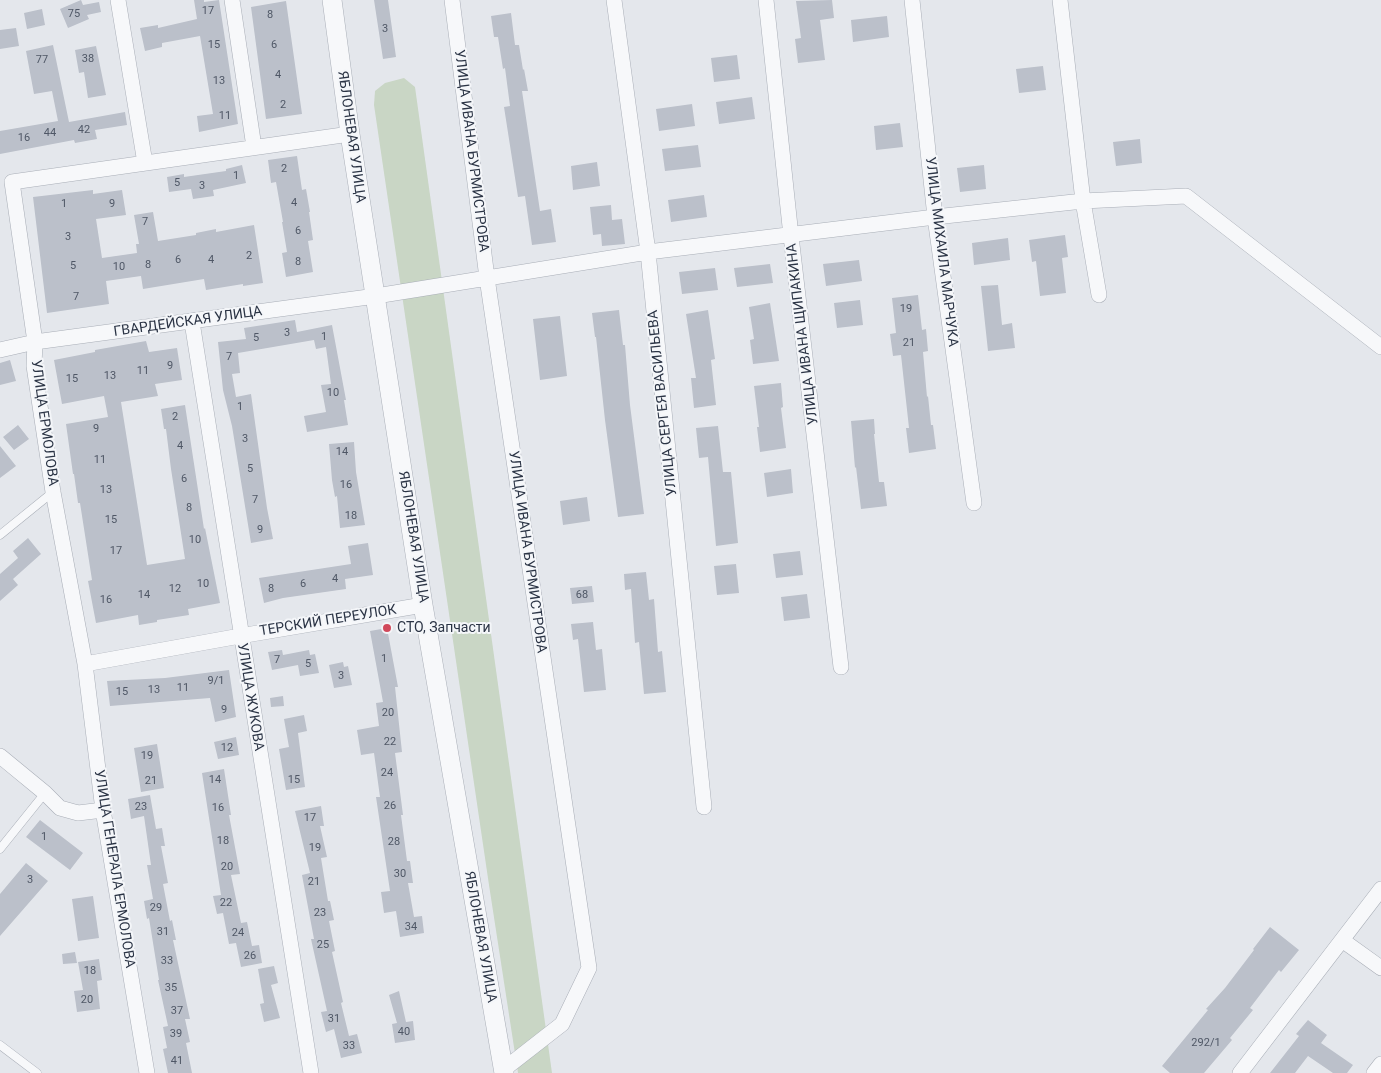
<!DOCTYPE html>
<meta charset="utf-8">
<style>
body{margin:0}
canvas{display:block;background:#e4e7ec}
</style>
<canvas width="1381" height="1073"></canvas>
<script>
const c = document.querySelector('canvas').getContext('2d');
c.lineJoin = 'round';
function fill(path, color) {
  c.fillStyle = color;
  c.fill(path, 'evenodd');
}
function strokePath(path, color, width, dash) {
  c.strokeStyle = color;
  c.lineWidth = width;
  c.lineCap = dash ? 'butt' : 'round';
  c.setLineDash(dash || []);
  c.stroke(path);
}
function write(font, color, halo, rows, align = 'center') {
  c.font = font + ' Roboto,sans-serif';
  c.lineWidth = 4;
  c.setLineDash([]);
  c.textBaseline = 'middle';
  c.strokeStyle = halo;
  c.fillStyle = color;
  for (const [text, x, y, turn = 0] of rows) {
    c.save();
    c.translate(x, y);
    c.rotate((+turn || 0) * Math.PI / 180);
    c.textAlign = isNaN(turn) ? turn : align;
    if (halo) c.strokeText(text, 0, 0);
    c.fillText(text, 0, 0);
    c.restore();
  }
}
const green = new Path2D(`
 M404,78L415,87L552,1073H518L489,885L374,105L375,91L385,83Z`);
const building = new Path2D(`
 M81,0L83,5L99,2L101,12L87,15L89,19L68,28L60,9Z
 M194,0H204V2L219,0L238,124L199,132L197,116L213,114L200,36L162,43V47L145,51L140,28L158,25V28L197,19Z
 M374,0H388L396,57L383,59Z
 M832,0L834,18L820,20L825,60L798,63L795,39L801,38L796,1Z
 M286,1L302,114L266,119L251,7Z
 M42,9L45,25L27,29L24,13Z
 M511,13L515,45H519L523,70L524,69L528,91H522L540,211L551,209L556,242L532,245L525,196L518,197L504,107L510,106L505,68L503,69L498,37H494L491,16Z
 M887,16L889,37L853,42L851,20Z
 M16,28L19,46L0,49V30Z
 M53,45L69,122L125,112L127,125L95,130L97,139L75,143L74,140L0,154V131L58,121L52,91L34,94L26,51Z
 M96,46L106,95L88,98L84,72L79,73L75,50Z
 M737,55L740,79L714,82L711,58Z
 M1043,66L1046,90L1019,93L1016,69Z
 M752,97L755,119L719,124L716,102Z
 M692,104L695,126L659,131L656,109Z
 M900,123L903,147L876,150L874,126Z
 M1140,139L1142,163L1116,166L1113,142Z
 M698,145L701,167L665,171L662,149Z
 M297,156L302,190L306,189L310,212H309L313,240L308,241L313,272L286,277L282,253L287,252L282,222H283L276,182L271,183L268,160Z
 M597,162L600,186L573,190L571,166Z
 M242,165L246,183L213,190L214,196L193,199L191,189L169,192L167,177L184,174V177L226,171V169Z
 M984,165L986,189L960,192L957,168Z
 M93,190V194L122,190L126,215L96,219L102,258L137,253L136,244H139L134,215L153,212L158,241L196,235V233L216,229V232L254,225L263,283L243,286V284L206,290L204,279L143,289L141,276L106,281L109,304L47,313L33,197Z
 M704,195L707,217L671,222L668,200Z
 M611,205L612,220L622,219L625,244L602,246L601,234L593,235L590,207Z
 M1065,235L1068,257L1062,258L1066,293L1040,296L1036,261L1032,262L1029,240Z
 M1008,238L1010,260L974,265L972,243Z
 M859,260L862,281L826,286L823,264Z
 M770,264L773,283L737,287L734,268Z
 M715,268L718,290L682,294L679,272Z
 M998,285L1002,325L1012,323L1015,348L988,351L981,286Z
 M918,295L922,330L926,329L928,351L923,352L927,397L928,396L931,425H933L936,449L909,453L906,428H909L901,355L893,356L890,334L896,333L892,298Z
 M860,300L863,325L837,328L834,303Z
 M770,303L779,361L753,364L750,340L754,339L749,307Z
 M619,310L623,345H625L630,405L644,514L618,517L605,420L596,337H595L592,313Z
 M708,310L715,359L711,360L716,405L694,408L691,378H696L686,314Z
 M560,316L567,376L540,380L533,319Z
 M295,320L297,332L332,325L346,400H344L348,425L307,432L304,416L326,412L321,385L331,384L326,347L316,349L314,340L238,353L240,373L232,374L236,397L251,394L267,508L273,539L251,543L232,426L223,390L218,342L246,339L244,328Z
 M146,341L149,352L177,348L182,380L155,384L158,396L121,402L147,565L185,559L171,469L166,429H164L161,409L185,405L204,529L205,528L220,603L188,609L189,615L157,620V622L139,625L138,615L96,623L88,581L92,580L80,503H78L74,474H73L66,424L108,417L104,396L62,404L54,360L95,352V350Z
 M10,360L16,381L0,385V363Z
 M781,383L783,407L781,408L786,448L760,452L757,427H759L754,386Z
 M874,419L875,434H874L879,482H884L887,506L861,509L856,467L855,468L851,421Z
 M18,425L29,439L14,450L3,437Z
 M718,426L723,472H731L738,543L716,546L708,457L699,458L696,428Z
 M354,442L356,472L365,525L340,528L337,496L335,497L332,480L329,444Z
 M0,446L16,466L0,478Z
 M791,469L793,493L767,497L764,473Z
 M587,497L590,521L563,525L560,501Z
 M28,538L41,554L13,579L18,585L0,601V574L18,558L13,551Z
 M368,543L373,575L345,579L346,589L283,598L264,603L259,578L351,564L348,546Z
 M800,551L803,575L776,578L773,554Z
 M736,564L739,593L717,595L714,566Z
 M646,572L649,600L654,599L658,652L662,651L666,692L644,694L639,642L635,643L631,589L625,590L624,574Z
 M592,586L594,602L572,604L570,588Z
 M807,594L810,618L784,621L781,597Z
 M593,622L596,650L602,649L606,690L584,692L578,639L573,640L571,624Z
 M387,628L398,687H395L402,752L395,753L403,815H401L407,861H410L413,883H408L414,917L422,916L424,933L400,937L396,911L384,913L381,892L390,891L376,797H380L374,753L361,755L357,730L379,726L376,703L383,702L370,631Z
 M282,650L283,655L309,650L310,655L315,654L319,673L300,676L298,665L272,670L268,652Z
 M343,662L344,667L348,666L352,685L334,688L329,665Z
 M229,670L236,717L215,722L210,698L110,706L107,681L165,678Z
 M283,696L284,706L271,707L270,698Z
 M304,715L307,731L298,733L305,787L286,790L279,749L289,747L284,719Z
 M236,737L239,755L218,759L214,742Z
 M157,744L164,788L141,792L134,748Z
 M224,769L231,815H229L240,874L231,875L241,923L247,922L252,946L259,945L262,963L241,967L236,943L229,944L223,913L217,914L213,896L221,895L202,773Z
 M150,795L156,829L162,828L165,846H161L168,883L163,884L170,921L172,920L176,940H173L190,1019H185L190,1042L186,1043L192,1073H168L163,1049L167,1048L163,1027L168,1026L158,980H159L149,918L147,919L144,901L153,899L147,865H151L144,816L131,819L128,799Z
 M321,806L324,826H320L327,857L321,858L328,901H330L334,920L329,921L335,951L332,952L343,1002L341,1003L349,1036L357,1034L362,1053L341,1058L334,1029L326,1032L321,1012L327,1011L311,939H314L302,875L310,873L295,811Z
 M40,820L83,853L70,870L26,837Z
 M26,863L48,881L0,936V894Z
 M93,896L99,938L78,941L72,899Z
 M1270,927L1299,950L1281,972L1279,970L1250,1008L1253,1010L1230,1038L1232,1040L1204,1073H1170L1162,1066L1208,1010L1206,1009L1225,988L1254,950L1253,949Z
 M75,952L77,963L63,964L62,954Z
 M99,959L102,980L97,981L100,1009L77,1012L74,991L83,990L78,962Z
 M274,966L278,983L271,985L280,1018L264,1022L260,1004L264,1003L258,969Z
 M399,991L406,1022L413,1021L415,1040L395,1043L392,1024L397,1023L389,995Z
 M1308,1020L1327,1035L1321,1043L1353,1065L1347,1073H1333L1308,1056L1295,1073H1270L1299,1036L1296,1034Z`);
const service = new Path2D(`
 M0,535L53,492
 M0,849L45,793
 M0,1045L37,1073`);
const minor = new Path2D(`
 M118,0L145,163
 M232,0L254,147
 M452,0L487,278L589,968L562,1024L503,1070
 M614,0L648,252L704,807
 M766,0L791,236L841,667
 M912,0L935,217L974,503
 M1060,0L1083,201L1099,295
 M192,322L311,1073
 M0,350L35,342L376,296L648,252L935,217L1083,201L1186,196L1381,347
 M85,664L240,636L423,605
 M0,756L45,793L60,808L78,813L103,810
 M1342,940L1381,968
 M147,1073L103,810L85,664L53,492L34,366L35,342L12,182L350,134
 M1240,1073L1381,889
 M1374,1073L1381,1064`);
const tertiary = new Path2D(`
 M332,0L350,134L423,605L504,1073`);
const markers = [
 [387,628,5,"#d1495b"]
];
const numberNames = [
 ["17",208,11],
 ["75",74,14],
 ["8",270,15],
 ["3",385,29],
 ["15",214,45],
 ["6",274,45],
 ["38",88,59],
 ["77",42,60],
 ["4",278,75],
 ["13",219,81],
 ["2",283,105],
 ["11",225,116],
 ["42",84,130],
 ["44",50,133],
 ["16",24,138],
 ["2",284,169],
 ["1",236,176],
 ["5",177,183],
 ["3",202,186],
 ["4",294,203],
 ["1",64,204],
 ["9",112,204],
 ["7",145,222],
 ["6",298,231],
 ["3",68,237],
 ["2",249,256],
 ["6",178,260],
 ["4",211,260],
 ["8",298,262],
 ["8",148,265],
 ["5",73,266],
 ["10",119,267],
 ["7",76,297],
 ["19",906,309],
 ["3",287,333],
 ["1",324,337],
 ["5",256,338],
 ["21",909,343],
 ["7",229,357],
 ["9",170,366],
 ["11",143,371],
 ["13",110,376],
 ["15",72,379],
 ["10",333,393],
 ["1",240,407],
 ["2",175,417],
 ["9",96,429],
 ["3",245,439],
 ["4",180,446],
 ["14",342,452],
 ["11",100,460],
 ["5",250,469],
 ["6",184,479],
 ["16",346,485],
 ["13",106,490],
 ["7",255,500],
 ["8",189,508],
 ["18",351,516],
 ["15",111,520],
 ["9",260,530],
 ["10",195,540],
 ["17",116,551],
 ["4",335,579],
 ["10",203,584],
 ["6",303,584],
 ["12",175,589],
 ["8",271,589],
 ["14",144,595],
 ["68",582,595],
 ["16",106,600],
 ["1",384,659],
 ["7",277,660],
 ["5",308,664],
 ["3",341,676],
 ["9/1",216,681],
 ["11",183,688],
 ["13",154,690],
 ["15",122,692],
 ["9",224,710],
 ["20",388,713],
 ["22",390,742],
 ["12",227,748],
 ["19",147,756],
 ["24",387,773],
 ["14",215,780],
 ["15",294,780],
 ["21",151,781],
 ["26",390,806],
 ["23",141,807],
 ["16",218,808],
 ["17",310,818],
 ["1",44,837],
 ["18",223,841],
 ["28",394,842],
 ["19",315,848],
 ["20",227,867],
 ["30",400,874],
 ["3",30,880],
 ["21",314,882],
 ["22",226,903],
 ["29",156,908],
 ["23",320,913],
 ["34",411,927],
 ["31",163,932],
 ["24",238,933],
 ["25",323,945],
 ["26",250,956],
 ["33",167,961],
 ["18",90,971],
 ["35",171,988],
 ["20",87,1000],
 ["37",177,1011],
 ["31",334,1019],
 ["40",404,1032],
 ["39",176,1034],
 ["292/1",1206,1043],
 ["33",349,1046],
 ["41",177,1061]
];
const streetNames = [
 ["ЯБЛОНЕВАЯ УЛИЦА",351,137,82],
 ["УЛИЦА ИВАНА БУРМИСТРОВА",471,151,83],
 ["УЛИЦА МИХАИЛА МАРЧУКА",941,252,83],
 ["ГВАРДЕЙСКАЯ УЛИЦА",188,322,-8],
 ["УЛИЦА ИВАНА ЩИПАКИНА",803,334,-97],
 ["УЛИЦА СЕРГЕЯ ВАСИЛЬЕВА",663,403,-96],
 ["УЛИЦА ЕРМОЛОВА",44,423,82],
 ["ЯБЛОНЕВАЯ УЛИЦА",413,537,81],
 ["УЛИЦА ИВАНА БУРМИСТРОВА",527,552,82],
 ["ТЕРСКИЙ ПЕРЕУЛОК",328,621,-9],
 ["УЛИЦА ЖУКОВА",250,697,81],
 ["УЛИЦА ГЕНЕРАЛА ЕРМОЛОВА",114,869,81],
 ["ЯБЛОНЕВАЯ УЛИЦА",480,937,80]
];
const poiNames = [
 ["СТО, Запчасти",397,628]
];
fill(green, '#c9d6c5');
fill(building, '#bbc0ca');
strokePath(service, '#a9aeb7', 9);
strokePath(minor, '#a9aeb7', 16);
strokePath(tertiary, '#a9aeb7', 20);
strokePath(service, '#f7f8fa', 8);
strokePath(minor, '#f7f8fa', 15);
strokePath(tertiary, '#f7f8fa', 19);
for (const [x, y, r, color] of markers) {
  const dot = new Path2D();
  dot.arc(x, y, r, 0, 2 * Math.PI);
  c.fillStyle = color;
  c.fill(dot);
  strokePath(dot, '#f4f6f9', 2);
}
write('11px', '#4f5766', null, numberNames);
write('14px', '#2b3445', '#f4f6f9', streetNames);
write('14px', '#2b3445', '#f4f6f9', poiNames, 'left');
</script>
